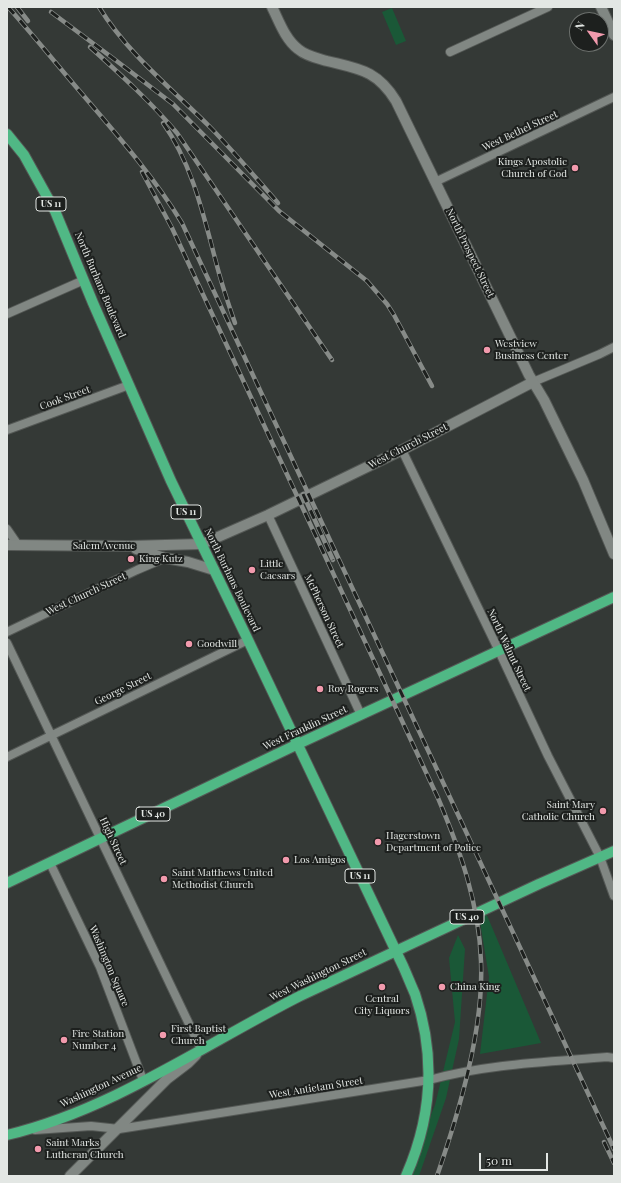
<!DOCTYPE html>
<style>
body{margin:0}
#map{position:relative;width:621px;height:1183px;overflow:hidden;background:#343936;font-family:"Playfair Display",serif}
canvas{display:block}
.frame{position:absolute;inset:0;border:8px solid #e3e7e4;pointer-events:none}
.north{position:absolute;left:569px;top:12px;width:40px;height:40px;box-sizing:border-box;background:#1d201e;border:1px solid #6c706d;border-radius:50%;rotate:303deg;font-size:11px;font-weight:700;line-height:16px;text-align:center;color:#e3e7e4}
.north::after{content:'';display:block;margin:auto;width:14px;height:18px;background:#f29aad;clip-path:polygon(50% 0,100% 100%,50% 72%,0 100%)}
.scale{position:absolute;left:479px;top:1153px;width:69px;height:18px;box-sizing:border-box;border:2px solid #e3e7e4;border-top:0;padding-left:5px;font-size:12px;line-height:14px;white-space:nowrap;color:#e3e7e4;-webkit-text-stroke:3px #1d201e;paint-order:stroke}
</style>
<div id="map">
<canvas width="621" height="1183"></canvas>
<div class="frame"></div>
<div class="north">N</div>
<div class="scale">50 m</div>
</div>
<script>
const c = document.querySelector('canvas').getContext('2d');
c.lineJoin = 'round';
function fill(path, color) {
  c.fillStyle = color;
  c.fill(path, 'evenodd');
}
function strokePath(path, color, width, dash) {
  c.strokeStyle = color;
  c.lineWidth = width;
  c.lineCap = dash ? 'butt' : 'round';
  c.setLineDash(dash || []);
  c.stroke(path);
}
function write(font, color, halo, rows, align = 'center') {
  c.font = font + ' "Playfair Display",serif';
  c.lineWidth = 4;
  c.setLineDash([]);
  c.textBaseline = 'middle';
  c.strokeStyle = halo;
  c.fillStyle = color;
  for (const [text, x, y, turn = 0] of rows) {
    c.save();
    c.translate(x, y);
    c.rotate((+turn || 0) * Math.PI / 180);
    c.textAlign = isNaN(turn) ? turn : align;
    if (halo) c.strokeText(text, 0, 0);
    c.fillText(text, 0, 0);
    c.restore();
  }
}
const green = new Path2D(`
 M392,8L406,41L396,45L382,12Z
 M486,913L541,1043L480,1054L489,977L479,916Z
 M458,935L465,949L459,1039L446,1098L419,1176H406L435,1105L455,1022L449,958Z`);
const street = new Path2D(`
 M450,52L548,7
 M435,182L614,97
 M7,314L84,280
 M533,382L600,354L614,347
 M7,430L129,385
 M402,450L499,651L548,756L600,857L614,896
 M268,515L361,715
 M7,529L18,545
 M7,632L137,570L165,558
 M7,643L201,1049
 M7,757L248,640
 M50,863L100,967L143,1080
 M35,1130L91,1126L119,1129L429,1080C486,1064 547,1062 607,1057L614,1058`);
const secondary = new Path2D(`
 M272,7C279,21 285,39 298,49C306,56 317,58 327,61C359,69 377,70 396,101L529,375L544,400L583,480L614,554
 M601,7L614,35
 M7,545L129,546L202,544L268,515L402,450L533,382
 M136,549L165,558L188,562L214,570
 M70,1176L167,1079L188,1063L196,1055`);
const primary = new Path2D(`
 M7,134L24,155L55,211L93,303L171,481L248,640L403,966C407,975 411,985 415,994C436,1056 432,1117 406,1176
 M7,883L298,744L614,597
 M7,1135C112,1110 205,1044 300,996L539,884L614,851`);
const rail = new Path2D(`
 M8,7C34,36 58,66 83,95C118,136 154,177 182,223L614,1149
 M17,7L28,21
 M99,7C128,54 172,89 211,128C234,152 256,178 278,203
 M51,12L114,59L173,104L279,211L367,281L387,304L394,315L432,386
 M90,47C120,74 151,102 177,133L332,360
 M163,123C192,164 203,213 216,262C221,282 228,303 235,323
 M142,172L172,228L438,798C460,850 479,903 481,961C484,1029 459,1112 437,1176
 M303,494L333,560
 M604,1142L614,1163`);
const markers = [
 [575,168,4,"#f29aad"],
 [487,350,4,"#f29aad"],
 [131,559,4,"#f29aad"],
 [252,570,4,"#f29aad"],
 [189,644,4,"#f29aad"],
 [320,689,4,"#f29aad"],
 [603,811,4,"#f29aad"],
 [378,842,4,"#f29aad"],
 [286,860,4,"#f29aad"],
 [164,879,4,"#f29aad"],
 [382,987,4,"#f29aad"],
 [442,987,4,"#f29aad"],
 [163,1035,4,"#f29aad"],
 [64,1040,4,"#f29aad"],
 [38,1149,4,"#f29aad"]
];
const shields = [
 [51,204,30],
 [186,512,30],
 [153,814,34],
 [360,876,30],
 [467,917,34]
];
const shieldNames = [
 ["US 11",51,204],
 ["US 11",186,512],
 ["US 40",153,814],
 ["US 11",360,876],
 ["US 40",467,917]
];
const streetNames = [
 ["West Bethel Street",520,131,-25],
 ["North Prospect Street",470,253,64],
 ["North Burhans Boulevard",100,285,67],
 ["Cook Street",65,398,-20],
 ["West Church Street",408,446,-27],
 ["Salem Avenue",104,546],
 ["North Burhans Boulevard",232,580,64],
 ["West Church Street",86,594,-25],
 ["McPherson Street",324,611,65],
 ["North Walnut Street",509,650,65],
 ["George Street",123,689,-26],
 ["West Franklin Street",305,728,-25],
 ["High Street",113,841,65],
 ["Washington Square",109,966,67],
 ["West Washington Street",318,975,-26],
 ["Washington Avenue",101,1086,-25],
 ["West Antietam Street",316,1088,-9]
];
const poiNames = [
 ["Kings Apostolic",567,162,"right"],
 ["Church of God",567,174,"right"],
 ["Westview",495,344],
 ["Business Center",495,356],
 ["King Kutz",139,559],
 ["Little",260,564],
 ["Caesars",260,576],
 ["Goodwill",197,644],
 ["Roy Rogers",328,689],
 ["Saint Mary",595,805,"right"],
 ["Catholic Church",595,817,"right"],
 ["Hagerstown",386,836],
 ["Department of Police",386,848],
 ["Los Amigos",294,860],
 ["Saint Matthews United",172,873],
 ["Methodist Church",172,885],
 ["China King",450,987],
 ["Central",382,999,"center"],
 ["City Liquors",382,1011,"center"],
 ["First Baptist",171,1029],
 ["Church",171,1041],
 ["Fire Station",72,1034],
 ["Number 4",72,1046],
 ["Saint Marks",46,1143],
 ["Lutheran Church",46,1155]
];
fill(green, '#1a5837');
strokePath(street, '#545855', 10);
strokePath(secondary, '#545855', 12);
strokePath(primary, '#545855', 12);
strokePath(street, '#818783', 8);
strokePath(secondary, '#818783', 10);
strokePath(primary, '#50b885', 10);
strokePath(rail, '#878b88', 4.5);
strokePath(rail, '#1d201e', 3, [9]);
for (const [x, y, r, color] of markers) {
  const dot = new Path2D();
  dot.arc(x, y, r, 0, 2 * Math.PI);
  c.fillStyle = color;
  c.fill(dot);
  strokePath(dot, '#1d201e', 1.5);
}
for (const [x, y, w] of shields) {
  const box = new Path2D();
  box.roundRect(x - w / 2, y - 7, w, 14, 3);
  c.fillStyle = '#1d201e';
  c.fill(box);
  strokePath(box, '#e3e7e4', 1);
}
write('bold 9px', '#e3e7e4', null, shieldNames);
write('10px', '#e3e7e4', '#1d201e', streetNames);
write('10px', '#e3e7e4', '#1d201e', poiNames, 'left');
</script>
